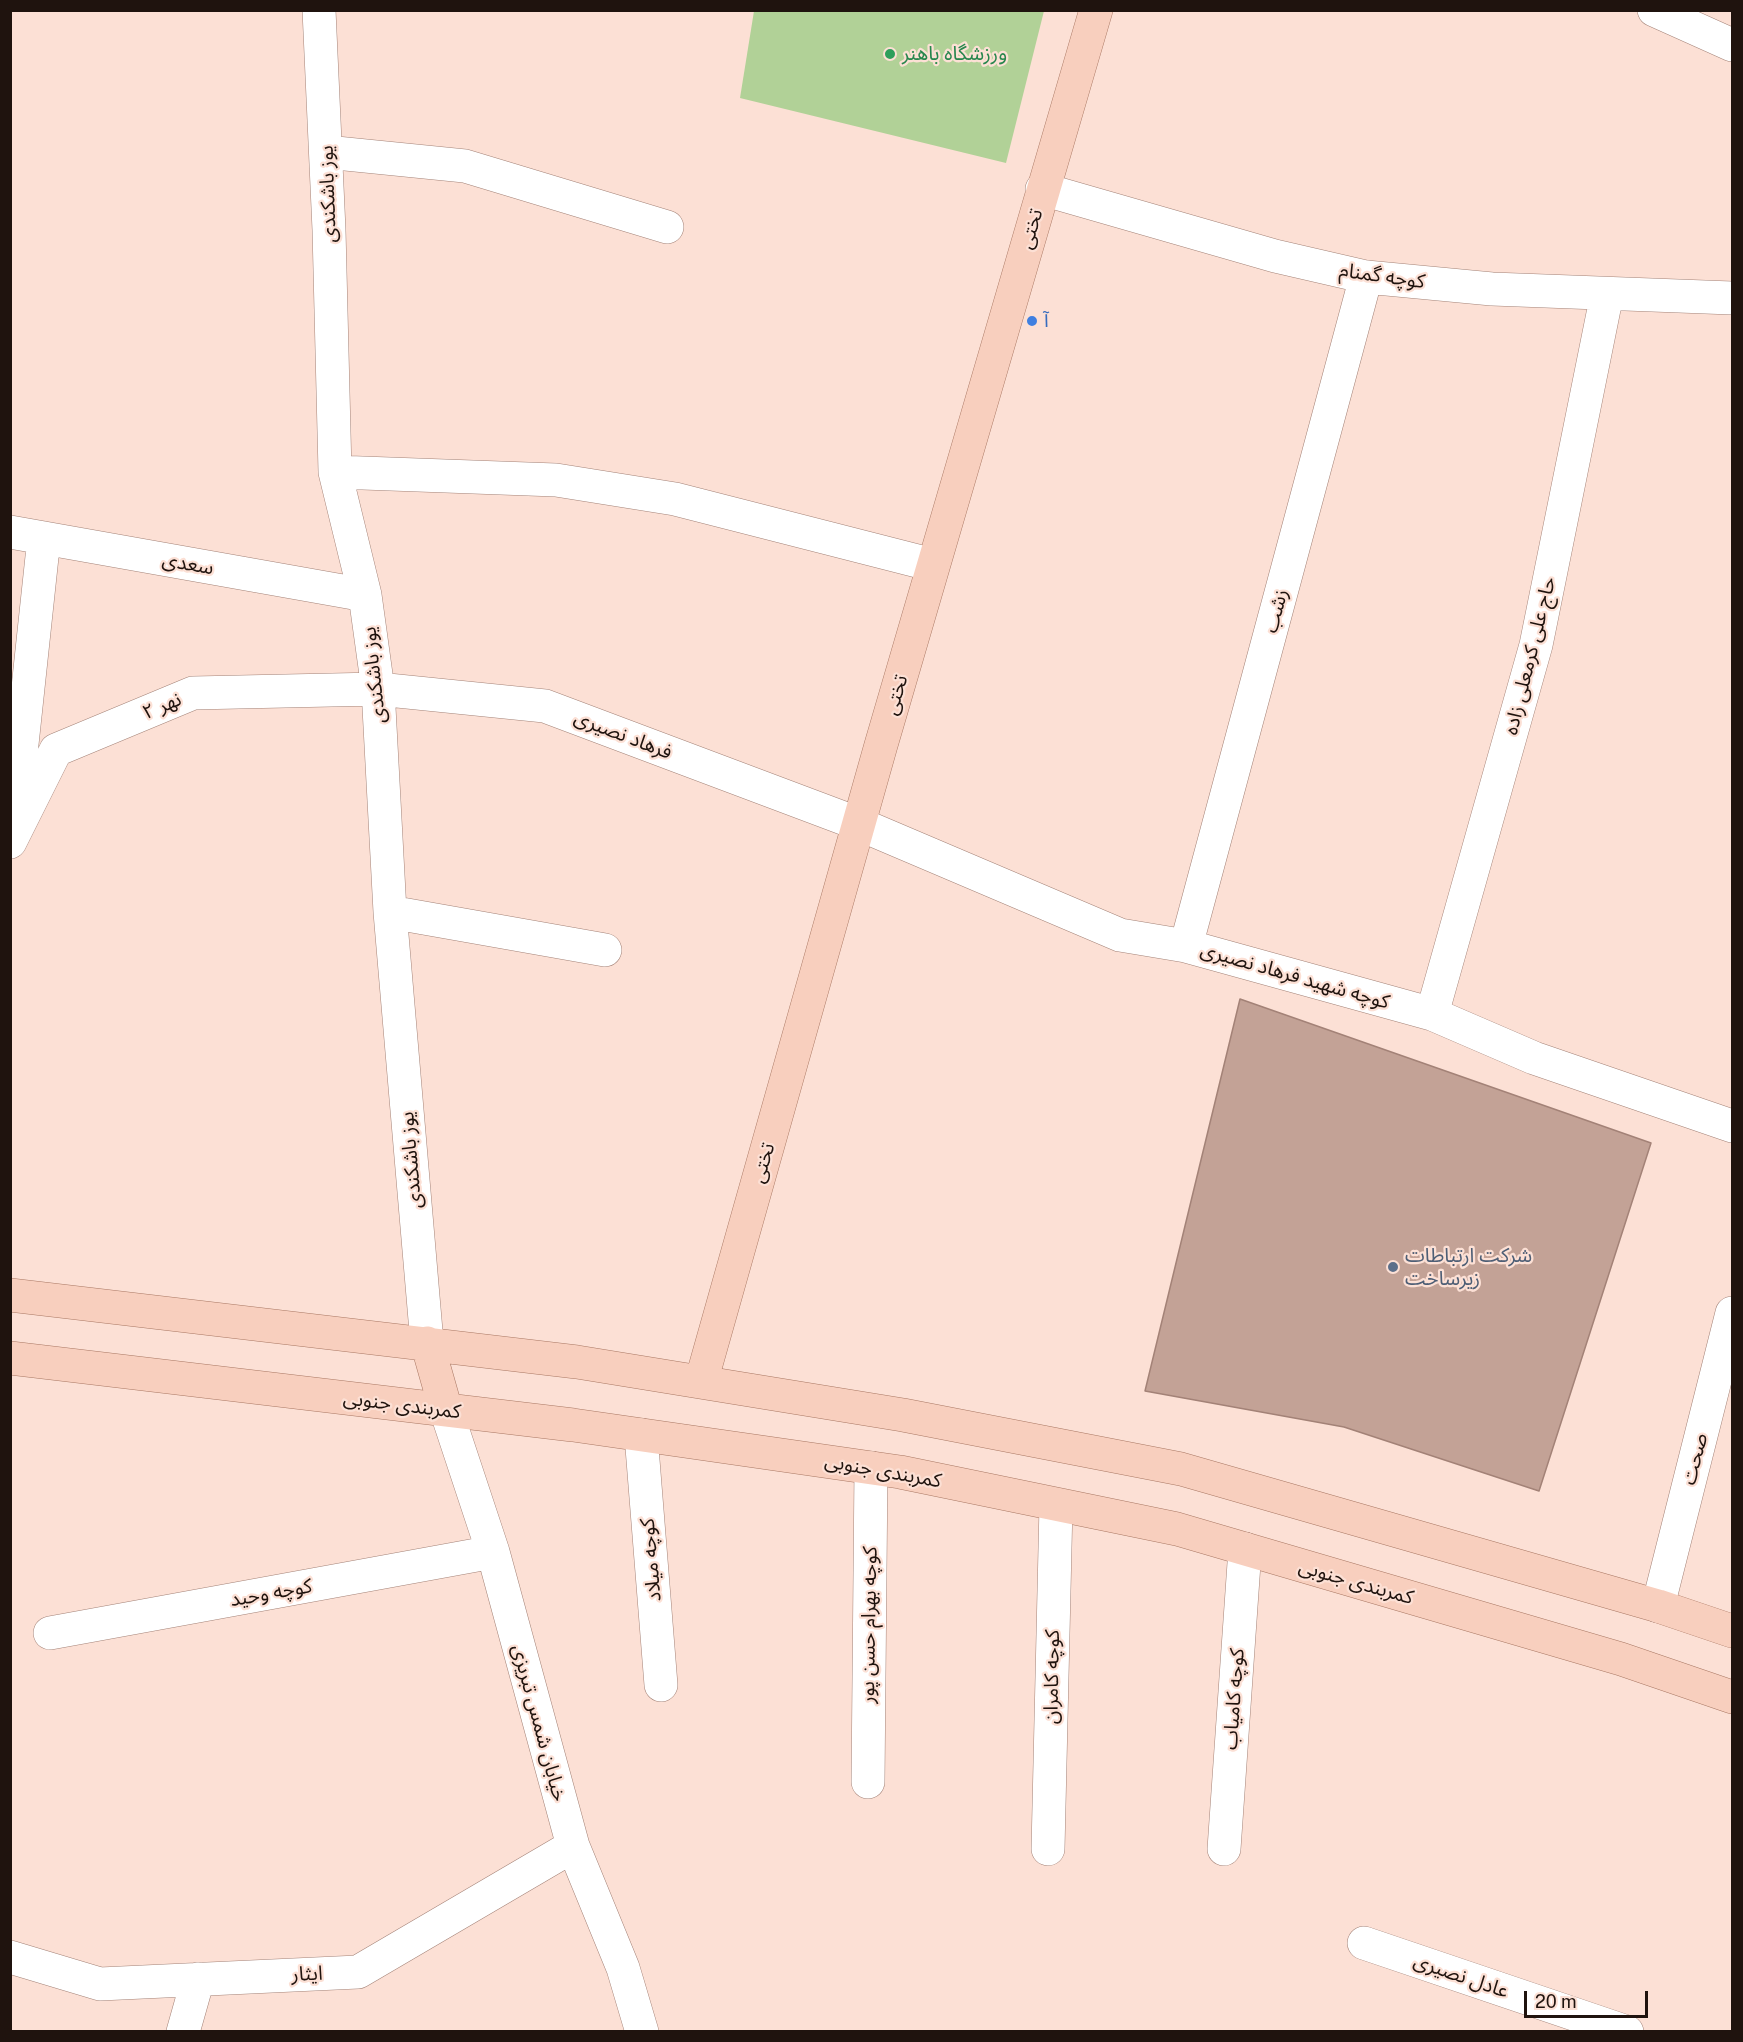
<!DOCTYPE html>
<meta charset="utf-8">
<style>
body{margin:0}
#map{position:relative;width:1743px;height:2042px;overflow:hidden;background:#fce0d5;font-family:"Public Sans",sans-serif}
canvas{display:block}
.frame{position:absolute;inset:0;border:12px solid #1f130e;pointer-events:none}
.scale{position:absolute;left:1524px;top:1991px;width:124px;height:27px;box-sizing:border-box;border:3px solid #1f130e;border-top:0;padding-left:8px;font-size:18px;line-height:21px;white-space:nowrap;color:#1f130e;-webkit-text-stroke:4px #fce0d5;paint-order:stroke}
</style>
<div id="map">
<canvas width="1743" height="2042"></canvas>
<div class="frame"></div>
<div class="scale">20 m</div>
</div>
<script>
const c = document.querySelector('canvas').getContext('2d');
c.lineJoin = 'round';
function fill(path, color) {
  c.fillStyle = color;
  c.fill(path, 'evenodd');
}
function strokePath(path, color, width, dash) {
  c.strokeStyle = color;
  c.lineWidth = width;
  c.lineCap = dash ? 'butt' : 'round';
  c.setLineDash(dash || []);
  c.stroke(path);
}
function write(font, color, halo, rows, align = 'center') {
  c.font = font + ' "Public Sans","Noto Sans Arabic",sans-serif';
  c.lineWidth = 4.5;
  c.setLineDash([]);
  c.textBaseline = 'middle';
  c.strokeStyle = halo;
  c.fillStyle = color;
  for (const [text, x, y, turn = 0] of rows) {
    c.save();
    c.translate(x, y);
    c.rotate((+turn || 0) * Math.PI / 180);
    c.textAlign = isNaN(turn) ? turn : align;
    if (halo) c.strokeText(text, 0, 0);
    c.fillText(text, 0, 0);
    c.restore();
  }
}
const green = new Path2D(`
 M754,11H1044L1006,163L740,98Z`);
const building = new Path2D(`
 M1240,999L1651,1143L1539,1491L1344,1427L1145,1391Z`);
const minor = new Path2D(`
 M319,10L329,230L335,472L365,595L378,689L390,912L427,1343
 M1654,10L1732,45
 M326,152L465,166L667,227
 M1042,189L1275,256L1366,277L1492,289L1732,298
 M335,472L556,480L675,499L933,565
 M10,532L365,595
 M14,819L44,538
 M10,842L56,750L193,693L378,689L545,706L859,824L1120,935L1186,946L1432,1014L1534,1058L1732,1126
 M390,912L605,950
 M1186,946L1366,277
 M1432,1014L1536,645L1607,294
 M446,1410L493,1552L573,1846L623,1968L642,2032
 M641,1435L661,1685
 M1658,1606L1732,1313
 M50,1633L493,1552
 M868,1782L871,1468
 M1048,1849L1056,1505
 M1224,1849L1245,1549
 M1364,1943L1627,2032
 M10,1957L100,1984L358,1972L573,1846
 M183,2032L198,1979`);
const major = new Path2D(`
 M10,1295L577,1362L903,1415L1181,1469L1658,1606L1732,1631
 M427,1343L446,1410
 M10,1358L573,1425L900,1472L1177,1529L1621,1659L1732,1697
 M701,1382L881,745L1096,10`);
const markers = [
 [890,54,6,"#2e9e5b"],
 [1032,321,6,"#3f7fe0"],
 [1393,1267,6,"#5c6f8a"]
];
const leisureNames = [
 ["ورزشگاه باهنر",902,54]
];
const streetNames = [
 ["یوز باشکندی",328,194,-92],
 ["تختی",1031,229,-74],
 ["کوچه گمنام",1382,276,8],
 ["سعدی",188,564,10],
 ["زشب",1276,611,-75],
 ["حاج علی کرمعلی زاده",1530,656,-76],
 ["یوز باشکندی",374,675,-96],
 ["تختی",896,695,-74],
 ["نهر ۲",162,706,-23],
 ["فرهاد نصیری",623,735,21],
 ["کوچه شهید فرهاد نصیری",1295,976,16],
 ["یوز باشکندی",411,1160,-95],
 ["تختی",763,1163,-74],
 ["کمربندی جنوبی",402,1405,7],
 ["صحت",1695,1459,-76],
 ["کمربندی جنوبی",883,1471,10],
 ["کوچه میلاد",651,1560,-95],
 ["کمربندی جنوبی",1356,1582,16],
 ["کوچه وحید",271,1593,-10],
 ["کوچه بهرام حسن پور",869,1625,-89],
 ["کوچه کامران",1052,1677,-89],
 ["کوچه کامیاب",1234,1699,-86],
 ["خیابان شمس تبریزی",539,1723,75],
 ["ایثار",307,1974,-2],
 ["عادل نصیری",1461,1976,19]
];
const shopNames = [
 ["آ",1044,321]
];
const serviceNames = [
 ["شرکت ارتباطات",1405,1256],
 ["زیرساخت",1405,1279]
];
fill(green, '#b1d197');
fill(building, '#c3a296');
strokePath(building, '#a38277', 1.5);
strokePath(minor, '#a48378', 34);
strokePath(major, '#a97864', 34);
strokePath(minor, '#fff', 33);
strokePath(major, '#f8cfbe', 33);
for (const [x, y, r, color] of markers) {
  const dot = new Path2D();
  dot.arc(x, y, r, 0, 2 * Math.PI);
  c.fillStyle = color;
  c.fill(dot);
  strokePath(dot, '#fce0d5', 2);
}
write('20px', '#27864d', '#fce0d5', leisureNames, 'left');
write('20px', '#1f130e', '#fce0d5', streetNames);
write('20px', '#366cbe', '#fce0d5', shopNames, 'left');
write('20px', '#4e5e75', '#fce0d5', serviceNames, 'left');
</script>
